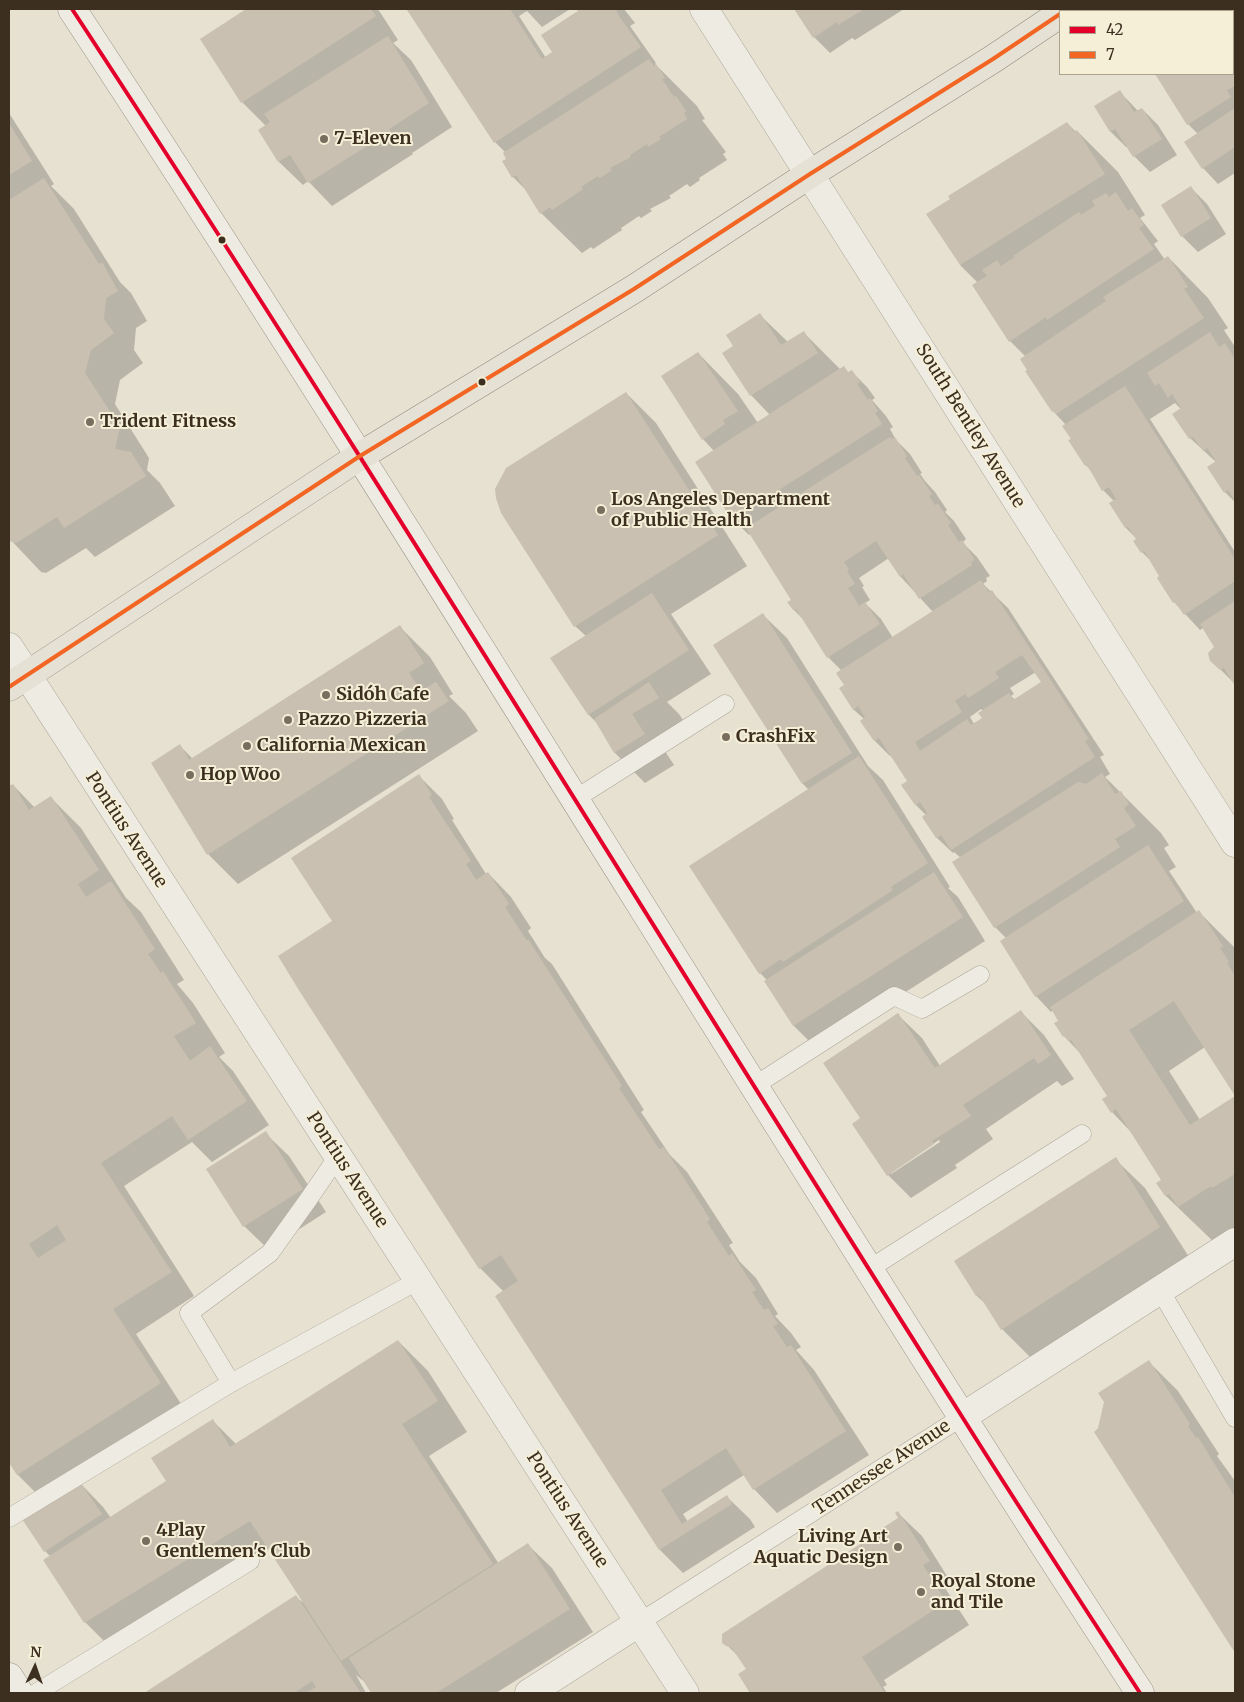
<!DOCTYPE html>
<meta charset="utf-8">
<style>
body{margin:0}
#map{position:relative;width:1244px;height:1702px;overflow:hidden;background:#e6e1d1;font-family:Merriweather,serif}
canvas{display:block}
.frame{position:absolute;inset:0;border:10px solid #3c2f20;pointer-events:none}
.legend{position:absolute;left:1059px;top:10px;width:175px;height:65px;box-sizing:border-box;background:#f6efd7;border:1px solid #aca28e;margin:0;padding:6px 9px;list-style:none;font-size:15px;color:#3c2f20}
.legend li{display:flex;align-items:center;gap:10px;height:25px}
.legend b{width:25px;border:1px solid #aca28e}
.north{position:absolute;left:10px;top:1642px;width:50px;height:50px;-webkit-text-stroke:4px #f6efd7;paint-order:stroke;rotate:3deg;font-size:14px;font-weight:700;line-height:20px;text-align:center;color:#3c2f20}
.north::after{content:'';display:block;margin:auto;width:18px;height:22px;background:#3c2f20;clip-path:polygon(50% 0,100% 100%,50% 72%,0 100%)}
</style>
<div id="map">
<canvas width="1244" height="1702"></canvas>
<div class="frame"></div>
<ul class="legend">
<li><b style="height:6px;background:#e4002b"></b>42</li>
<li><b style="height:6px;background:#f26522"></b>7</li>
</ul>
<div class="north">N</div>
</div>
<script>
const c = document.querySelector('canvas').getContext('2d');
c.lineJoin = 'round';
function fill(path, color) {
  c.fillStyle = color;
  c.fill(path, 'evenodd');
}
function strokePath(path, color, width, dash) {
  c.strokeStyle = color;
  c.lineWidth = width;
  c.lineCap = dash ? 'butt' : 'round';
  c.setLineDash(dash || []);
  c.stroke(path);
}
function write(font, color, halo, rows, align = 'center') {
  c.font = font + ' Merriweather,serif';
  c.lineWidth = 4;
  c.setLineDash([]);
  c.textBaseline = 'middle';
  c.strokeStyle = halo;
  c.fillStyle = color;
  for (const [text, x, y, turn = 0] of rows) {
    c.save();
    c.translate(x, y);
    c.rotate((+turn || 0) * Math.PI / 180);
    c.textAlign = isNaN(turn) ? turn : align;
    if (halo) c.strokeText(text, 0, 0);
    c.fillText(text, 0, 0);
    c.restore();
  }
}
const shadow = new Path2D(`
 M248,9H378L398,40L393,43L411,60L452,127L412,153L413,154L332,206L308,181L303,185L279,162L260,130L266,126L242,102L201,39Z
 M409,9H570L542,27L527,11L519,16L546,58L554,53L579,12L577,9H624L635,23L630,26L656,63L655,64L697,106L705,119L702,120L726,152L723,154L727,160L699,178L700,180L690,187L687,184L669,196L671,198L650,209L652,211L641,218L639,216L621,228L622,230L593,249L591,247L582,253L541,213L528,192L513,177L506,153L495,142Z
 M795,9H904L855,40L852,38L830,53L814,37Z
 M1235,14V173L1218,184L1203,168L1198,134L1188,124L1156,74H1233V16Z
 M1120,92L1138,111L1142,109L1158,125L1177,155L1150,172L1134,156L1128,146L1126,147L1110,131Z
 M9,113L54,184L51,186L74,209L120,282L131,293L147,321L136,328L134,350L143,363L120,380L115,404L149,458L147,470L160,483L175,506L95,557L86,548L46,573L41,572L9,538Z
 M1067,123L1076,132L1077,131L1118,172L1145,215L1140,218L1158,241L1154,244L1165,260L1168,257L1208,298L1228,328L1224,330L1235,347V502L1225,492L1209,467L1216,462L1190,438L1174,414L1182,410L1175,403L1150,419L1235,552V684L1211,660L1216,648L1203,628L1200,630L1174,602L1152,562L1142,552L1136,538L1126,528L1114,501L1103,490L1092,472L1086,465L1066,425L1053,411L1029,371L1026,357L1010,341L978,283L960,265Z
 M1191,188L1207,204L1226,234L1198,252L1182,236Z
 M760,315L788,342L804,333L841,370L844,368L849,373L851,371L867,387L875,398L872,400L886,416L893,427L890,429L896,440L910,454L922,473L920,474L925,481L935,492L947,510L945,512L954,521L966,539L963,542L965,545L977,557L990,576L986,578L987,581L983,584L1008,608L1104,755L1100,757L1110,774L1105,777L1161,833L1169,845L1164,848L1176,867L1169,871L1197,913L1199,912L1235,948V1093L1205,1047L1169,1071L1200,1120L1235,1097V1237L1219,1247L1166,1196L1158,1183L1162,1180L1132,1133L1112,1112L1109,1096L1081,1054L1064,1036L1059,1021L1053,1010L1051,1012L1036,996L1006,938L995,927L961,858L954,852L953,853L937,838L926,815L916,805L909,782L892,755L890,756L875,741L864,719L853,709L842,671L828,657L805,621L794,610L792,600L750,534L749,535L733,519L714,451L703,439L698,353L738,394L758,423L770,415L751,395L724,353L734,346ZM889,558L900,576L933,612L893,638L881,619L865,603L870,600L862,587L864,586L859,578ZM1036,672L1042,682L1015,700L1011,696L1014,694L1010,688ZM981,709L983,711V718L974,724L970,717Z
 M626,393L656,423L747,566L671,614L711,674L667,702L679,714L688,728L661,745L674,765L645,783L615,753L598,724L588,714L586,636L575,626L500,506Z
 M763,615L787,638L868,766L883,780L950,887L948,888L958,897L985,941L817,1049L794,1026L766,981L767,980L760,973L809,790L803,784L715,645Z
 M400,627L430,657L453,694L449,696L466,713L478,731L238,884L208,854L180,746L193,759Z
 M419,776L442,799L454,819L452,820L486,874L488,873L511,897L531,928L528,931L545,958L552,964L644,1110L641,1112L670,1155L687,1172L733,1243L729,1245L740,1262L756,1278L778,1314L775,1316L791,1333L801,1347L796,1350L814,1370L869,1455L777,1513L754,1489L744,1475L683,1514L688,1522L726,1496L750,1519L755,1527L683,1573L660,1550L496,1297L504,1292L480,1268L334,921Z
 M13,785L35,808L51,798L81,828L126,898L141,912L184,980L177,984L193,1003L225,1053L219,1057L233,1071L269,1125L212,1162L192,1142L124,1186L194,1296L136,1334L183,1407L41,1498L18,1475L9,1461V788Z
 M1021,1012L1044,1035L1074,1079L1062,1086L1057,1081L986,1129L993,1139L955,1165L957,1168L911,1198L888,1175L861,1118L898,1015L922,1038L940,1066ZM939,1140L940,1142L891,1174V1171Z
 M265,1133L289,1156L326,1212L268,1249L244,1226Z
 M1115,1159L1145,1188L1189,1257L1032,1359L1002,1329L988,1306L977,1296L956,1261Z
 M398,1341L428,1371L467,1432L429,1456L499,1564L528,1545L552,1568L593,1632L496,1693H372L366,1683L356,1675L366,1693H146L296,1597L305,1604L269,1548L109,1646L85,1622L45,1560L51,1557L45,1551L80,1483L103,1507L111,1518L168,1481L212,1420L236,1444Z
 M1148,1361L1178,1391L1219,1454L1217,1456L1235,1481V1651L1096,1432Z
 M898,1513L922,1536L952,1584L945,1588L969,1625L884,1680L887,1685L883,1687L887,1693H752L740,1674L747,1670L741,1659L724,1642L900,1518Z`);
const building = new Path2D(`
 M246,9H371L376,16L241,103L200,39Z
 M408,9H510L542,59L552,52L541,35L578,11L576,9H618L616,10L619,16L641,47L494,143L407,10Z
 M794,9H864L838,25L837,22L813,38Z
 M1235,13V86L1227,90L1231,97L1187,125L1155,74H1233V14Z
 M388,36L429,103L389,129L391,131L308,183L290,155L278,162L258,130L270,122L264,114Z
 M649,59L654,66L656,64L665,78L662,79L674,97L676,96L686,111L684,113L687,119L659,137L661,139L648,147L647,144L630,155L631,157L610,168L612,170L600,178L598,176L581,187L583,189L552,210L550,207L540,214L516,175L512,178L502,161L506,159L503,153Z
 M1120,90L1134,112L1142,108L1162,139L1133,157L1115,129L1110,132L1094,106Z
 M1235,108V147L1202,169L1184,142Z
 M1067,122L1074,132L1077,130L1105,174L960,265L926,214L950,199L948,196Z
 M9,123L32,161L9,175Z
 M44,178L99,264L102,262L118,291L106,298L104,319L114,333L91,350L85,373L120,427L115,449L131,452L146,476L64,528L57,517L16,543L9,541V200Z
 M1191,186L1211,218L1181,237L1161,205Z
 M1116,192L1128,211L1132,208L1144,225L1139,228L1154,249L1047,320L1046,317L1009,342L972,285L987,276L982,270L997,260L1001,266L1015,257L1013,256L1079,212L1081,215L1095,206L1092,201L1106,193L1109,197Z
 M1168,256L1188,287L1184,289L1204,318L1056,414L1054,411L1052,412L1025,371L1027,370L1020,359L1106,301L1103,297Z
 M760,313L781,345L804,331L818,353L750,396L722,353L733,346L726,335Z
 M1210,332L1219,347L1225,343L1235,359V501L1228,490L1224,493L1207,467L1216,461L1207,448L1203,451L1193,437L1189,439L1172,414L1181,408L1172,394L1168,398L1159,383L1155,386L1147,373Z
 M698,352L738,411L723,420L725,424L702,440L661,376Z
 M844,366L848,372L852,370L860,382L857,384L868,400L870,398L878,411L875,413L882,424L732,520L695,462Z
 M1125,386L1235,559V581L1184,615L1175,602L1173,603L1157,578L1159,576L1144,551L1141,553L1133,541L1136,539L1128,527L1125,528L1109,503L1116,499L1109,487L1102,491L1087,465L1085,466L1068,440L1071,439L1062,426Z
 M626,392L718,535L574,627L501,513L496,498L495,489L506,468Z
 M890,437L892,439L895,437L907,456L905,458L917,476L919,475L932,494L929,496L935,505L938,504L951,523L948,525L959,542L962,540L975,560L971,562L972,565L919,599L903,574L900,577L876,541L844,562L849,570L847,571L855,584L848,588L859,606L865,602L880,624L827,658L796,609L793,610L787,602L791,600L746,528Z
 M981,580L989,592L992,590L1089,739L1085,741L1095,757L951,850L941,835L936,838L922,817L927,813L920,802L915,805L901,785L907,781L879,738L874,741L860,721L865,717L858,706L853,710L839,688L844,685L836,673ZM1022,655L1041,682L1013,700L1009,693L978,713L982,718L971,725L967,719L920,751L915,742L962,712L955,701L965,694L968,698L999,678L995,672Z
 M652,593L689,650L588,715L550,658Z
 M1235,601V686L1224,668L1220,670L1210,661L1208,653L1214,647L1200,624Z
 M763,613L852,753L802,784L713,645Z
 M400,625L424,663L409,673L421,691L436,682L449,701L207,855L151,763L180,744L189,760Z
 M649,682L659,698L632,714L645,734L614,753L594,719Z
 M859,756L928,863L891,887L893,890L783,962L781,959L759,974L689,866Z
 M1102,773L1115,794L1121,791L1129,804L1124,808L1136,826L1115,839L1120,847L994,928L952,862L1078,782L1086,784Z
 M419,774L432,795L429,797L471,861L466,864L476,880L488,872L509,904L505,907L527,941L528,939L622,1086L619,1088L659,1149L664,1147L710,1219L707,1222L729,1256L732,1253L756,1290L752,1292L764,1310L768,1308L778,1324L773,1326L787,1347L791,1345L846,1431L753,1490L726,1448L661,1490L682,1524L727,1495L732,1504L659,1550L495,1296L518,1281L501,1255L479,1269L300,992L278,956L332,921L291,858Z
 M13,784L29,810L51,796L99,870L78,884L86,897L111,881L155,949L148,954L161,973L163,971L196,1023L174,1036L190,1061L210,1046L247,1101L188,1140L172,1116L101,1163L172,1272L113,1309L161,1383L17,1475L9,1463V786ZM57,1225L66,1240L38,1258L29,1244Z
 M1148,845L1184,901L1035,997L1000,941Z
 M934,872L963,917L793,1026L764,981Z
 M1199,910L1223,946L1220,948L1229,962L1227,963L1235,976V1096L1174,1001L1129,1030L1190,1125L1235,1096V1174L1212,1188L1211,1186L1178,1207L1169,1194L1165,1196L1156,1183L1161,1180L1116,1109L1111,1113L1102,1099L1107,1096L1071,1040L1069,1042L1064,1036L1063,1037L1054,1023L1058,1021L1050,1007Z
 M1021,1010L1051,1055L1038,1064L1034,1058L963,1105L971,1116L932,1141L934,1144L887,1176L852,1124L860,1118L823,1063L898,1013L935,1068Z
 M266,1131L303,1189L243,1227L206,1169Z
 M1116,1157L1160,1227L1001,1330L979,1295L976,1296L954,1261Z
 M398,1340L438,1401L402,1424L493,1564L341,1661L250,1521L84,1623L43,1560L166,1481L151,1458L213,1419L230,1447Z
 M1149,1360L1190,1424L1188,1426L1196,1438L1198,1437L1235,1497V1653L1094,1432L1098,1428L1104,1402L1098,1393Z
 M80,1482L102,1514L44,1552L22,1519Z
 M898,1511L930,1561L923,1565L946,1602L862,1657L885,1693H750L738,1674L746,1669L731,1647L726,1646L722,1643V1634L868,1539L867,1538L898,1518L895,1513Z
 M528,1543L570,1609L436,1693H371L349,1658Z
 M296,1595L361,1693H306L316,1687L312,1681L294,1693H144Z`);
const lane = new Path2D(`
 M575,799L725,704
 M754,1086L894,996L922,1009L980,975
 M869,1269L1082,1134
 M1160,1290L1235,1418
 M231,1383L189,1313L270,1253L308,1200L338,1156
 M9,1518L231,1383L419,1280
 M640,1622L962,1417
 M36,1693L250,1561`);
const street = new Path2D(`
 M704,9L1235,843
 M9,647L685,1693
 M962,1417L1235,1242
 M529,1693L640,1622`);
const secondary = new Path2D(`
 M72,9C376,472 664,947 961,1415C1020,1509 1080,1601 1140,1693
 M9,1677L19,1693`);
const primary = new Path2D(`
 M9,687L360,456L634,289L810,174L993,59L1060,14`);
const bus1 = new Path2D(`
 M72,9C376,472 664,947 961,1415C1020,1509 1080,1601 1140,1693`);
const bus2 = new Path2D(`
 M9,687L360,456L634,289L810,174L993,59L1060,14`);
const markers = [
 [324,139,5,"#786d5e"],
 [222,240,4.5,"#3c2f20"],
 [482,382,4.5,"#3c2f20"],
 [90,422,5,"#786d5e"],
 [601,510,5,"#786d5e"],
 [326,695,5,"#786d5e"],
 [288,720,5,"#786d5e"],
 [726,737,5,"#786d5e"],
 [247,746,5,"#786d5e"],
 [190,775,5,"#786d5e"],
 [146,1541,5,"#786d5e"],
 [898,1547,5,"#786d5e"],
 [921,1592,5,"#786d5e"]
];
const poiNames = [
 ["7-Eleven",334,139],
 ["Trident Fitness",100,422],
 ["Los Angeles Department",611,500],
 ["of Public Health",611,521],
 ["Sidóh Cafe",336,695],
 ["Pazzo Pizzeria",298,720],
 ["CrashFix",736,737],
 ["California Mexican",257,746],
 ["Hop Woo",200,775],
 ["4Play",156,1531],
 ["Gentlemen's Club",156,1552],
 ["Living Art",888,1537,"right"],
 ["Aquatic Design",888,1558,"right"],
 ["Royal Stone",931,1582],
 ["and Tile",931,1603]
];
const streetNames = [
 ["South Bentley Avenue",970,426,58],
 ["Pontius Avenue",126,830,57],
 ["Pontius Avenue",347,1170,57],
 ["Tennessee Avenue",882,1468,-33],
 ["Pontius Avenue",567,1510,57]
];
fill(shadow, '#0003');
fill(building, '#cac0b1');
strokePath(lane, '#aca699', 19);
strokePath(street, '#aca699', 29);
strokePath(secondary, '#9c9589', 29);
strokePath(primary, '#918b80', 29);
strokePath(lane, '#eeebe2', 18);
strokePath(street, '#eeebe2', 28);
strokePath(secondary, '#eeebe2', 28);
strokePath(primary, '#e5e1d4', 28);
strokePath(bus1, '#e4002b', 4);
strokePath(bus2, '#f26522', 4);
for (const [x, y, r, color] of markers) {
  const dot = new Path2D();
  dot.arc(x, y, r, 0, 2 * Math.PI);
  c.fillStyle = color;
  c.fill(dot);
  strokePath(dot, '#f6efd7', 2);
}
write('bold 18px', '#3c2f20', '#f6efd7', poiNames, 'left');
write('18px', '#3c2f20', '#f6efd7', streetNames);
</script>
